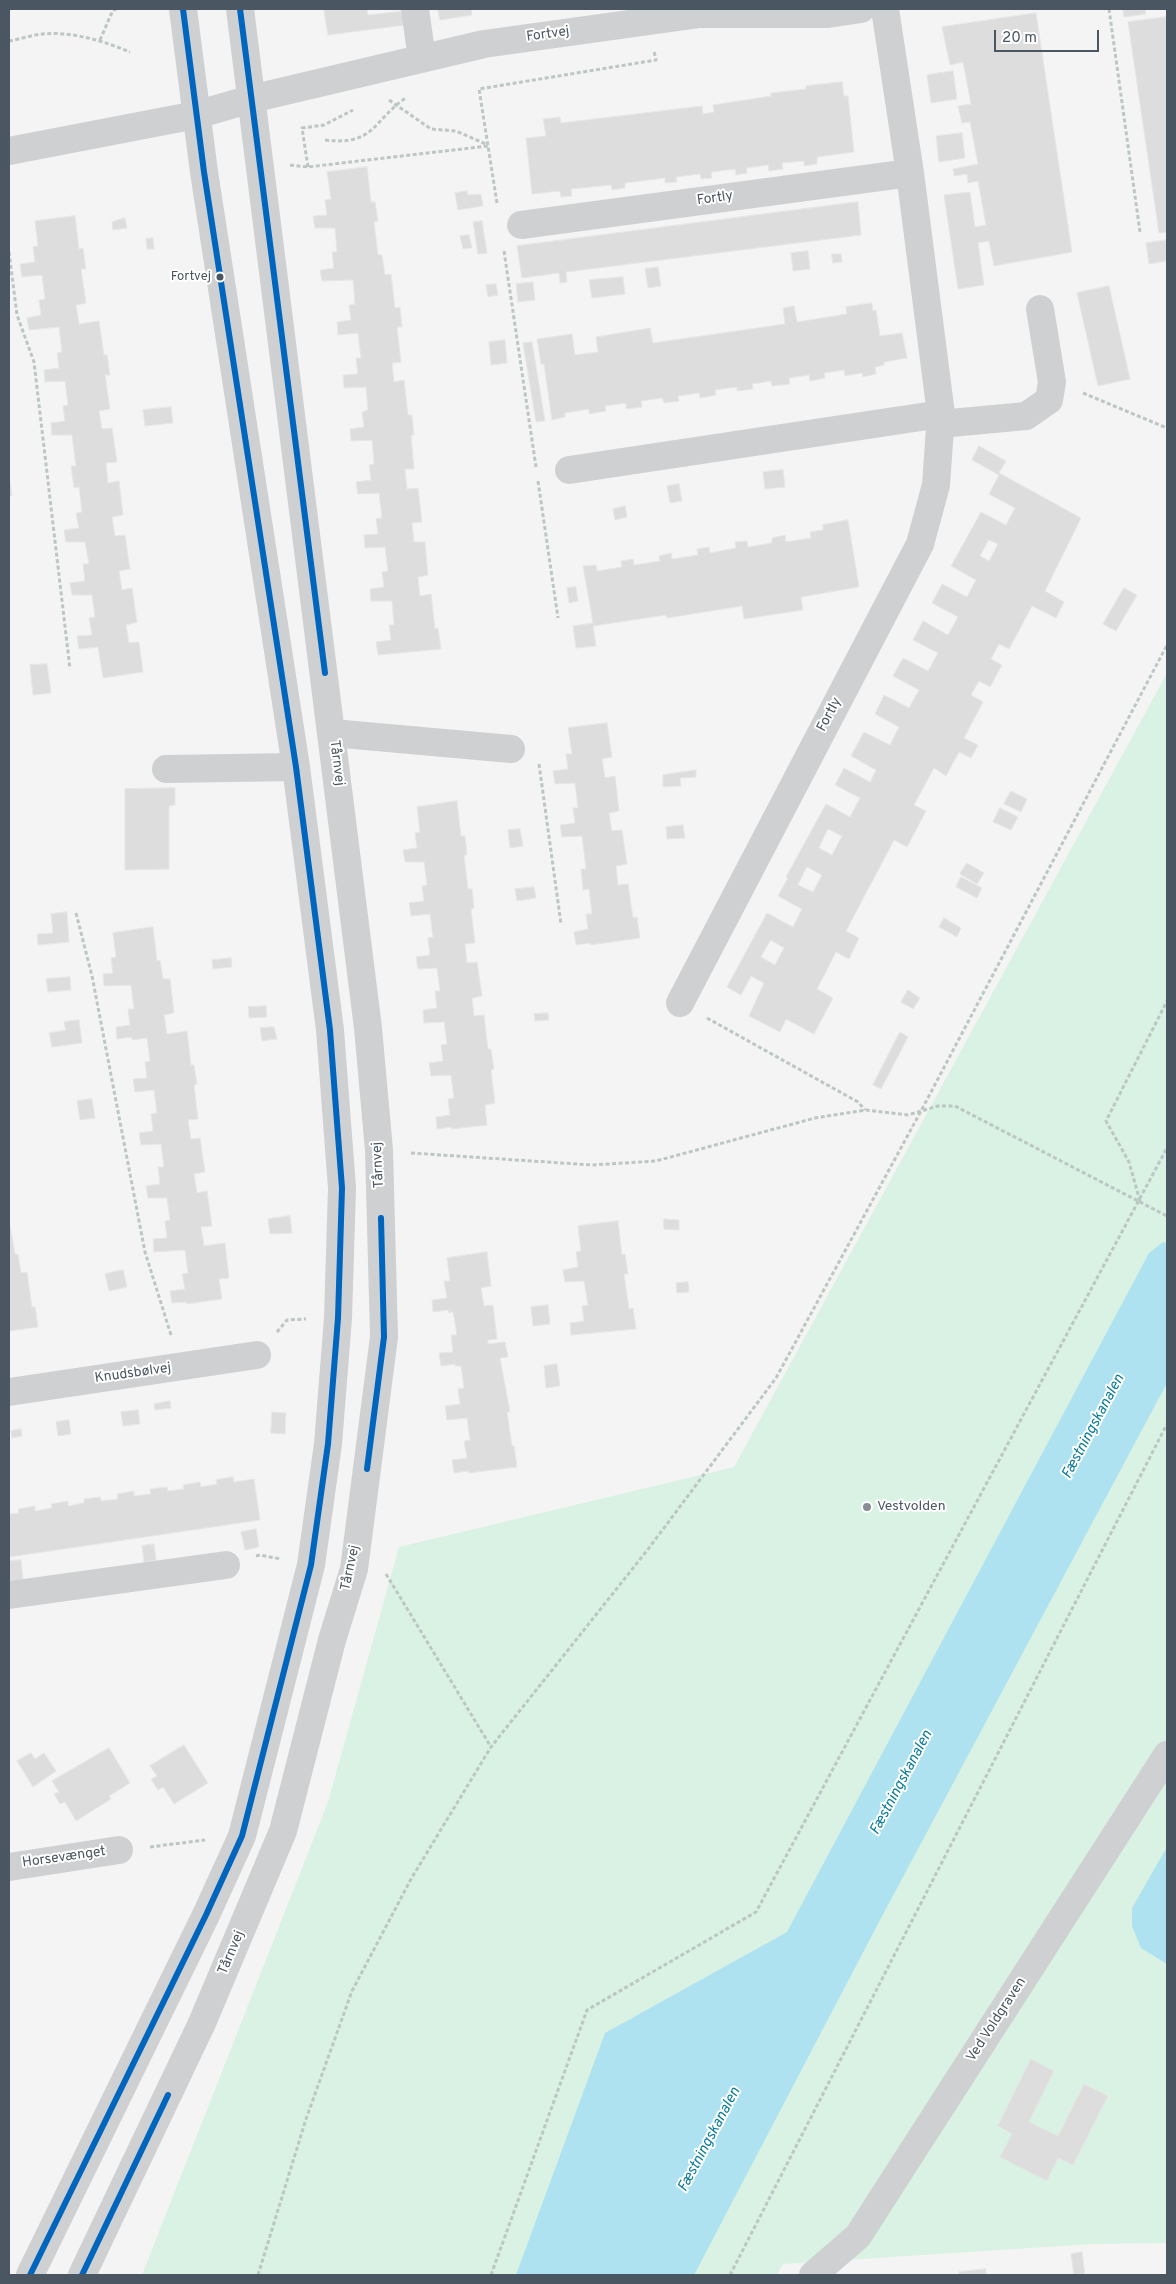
<!DOCTYPE html>
<meta charset="utf-8">
<style>
body{margin:0}
#map{position:relative;width:1176px;height:2284px;overflow:hidden;background:#f4f4f4;font-family:Overpass,sans-serif}
canvas{display:block}
.frame{position:absolute;inset:0;border:10px solid #4a5661;pointer-events:none}
.scale{position:absolute;left:994px;top:30px;width:105px;height:22px;box-sizing:border-box;border:2px solid #4a5661;border-top:0;padding-left:6px;font-size:15px;line-height:18px;white-space:nowrap;color:#4a5661;-webkit-text-stroke:4px #fff;paint-order:stroke}
</style>
<div id="map">
<canvas width="1176" height="2284"></canvas>
<div class="frame"></div>
<div class="scale">20 m</div>
</div>
<script>
const c = document.querySelector('canvas').getContext('2d');
c.lineJoin = 'round';
function fill(path, color) {
  c.fillStyle = color;
  c.fill(path, 'evenodd');
}
function strokePath(path, color, width, dash) {
  c.strokeStyle = color;
  c.lineWidth = width;
  c.lineCap = dash ? 'butt' : 'round';
  c.setLineDash(dash || []);
  c.stroke(path);
}
function write(font, color, halo, rows, align = 'center') {
  c.font = font + ' Overpass,sans-serif';
  c.lineWidth = 4;
  c.setLineDash([]);
  c.textBaseline = 'middle';
  c.strokeStyle = halo;
  c.fillStyle = color;
  for (const [text, x, y, turn = 0] of rows) {
    c.save();
    c.translate(x, y);
    c.rotate((+turn || 0) * Math.PI / 180);
    c.textAlign = isNaN(turn) ? turn : align;
    if (halo) c.strokeText(text, 0, 0);
    c.fillText(text, 0, 0);
    c.restore();
  }
}
const green = new Path2D(`
 M1167,673V2243L1092,2244L783,2264L777,2275H142L328,1802L399,1547L734,1467Z`);
const water = new Path2D(`
 M1163,1242L1167,1243V1383L880,1920L694,2275H516L605,2033L787,1932L1149,1253Z
 M1167,1847V1964L1141,1948L1132,1926V1908Z`);
const building = new Path2D(`
 M324,9H367L368,15L411,10L413,24L328,35Z
 M438,9H471L472,15L440,20Z
 M1123,9H1145L1146,14L1124,17Z
 M1036,13L1072,252L994,266L989,241L978,243L984,285L958,289L944,195L970,192L975,227L986,225L978,181L968,183L967,174L954,176L953,169L978,164L970,122L962,123L958,106L971,104L963,62L950,65L942,27Z
 M1167,17V232L1159,233L1128,22Z
 M953,71L957,99L931,103L927,75Z
 M842,82L844,96H848L854,152L817,157V164L804,166V161L782,163L783,169L769,171L768,165L746,168L747,173L736,175L735,169L711,172L712,178L701,179L700,174L676,177L677,182L665,183V178L625,183V188L612,190L611,185L571,189L572,196L561,197L560,191L532,194L526,138L546,136L543,119L560,117L561,123L702,106L703,114L714,112L713,105L771,96V93L806,89V86Z
 M962,133L965,158L939,162L936,136Z
 M367,167L371,202H375L378,221L374,222L378,255H382L385,275L391,274L395,308L400,307L402,327H397L401,362L392,363L394,382L404,380L408,415H412L414,435H411L414,469H405L407,489L418,488L422,522L412,523L414,542H425L428,575L418,577L420,596L431,594L435,629L438,628L441,649L378,655L376,642L391,640L389,625H394L392,601H371L370,589L384,587L382,572L388,571L385,547L365,548L364,535L378,534L376,519L382,518L379,493L358,494L356,482L371,480L369,465L374,464L372,440L351,441L350,429L364,427L362,412L368,410L366,387L344,388L343,375L358,374L356,358H361L358,333L338,335L337,322L351,320L349,305L355,304L353,280L322,281L320,270L334,268L332,252H337L335,228H315L313,216L327,215L325,200L331,199L327,172Z
 M467,191L468,195L481,194L483,206L458,210L455,193Z
 M858,202L861,235L566,272L567,282L560,283L559,273L522,278L517,246Z
 M75,216L79,249L83,248L86,269H81L86,303L76,305L79,324L99,321L104,355H107L110,375H105L110,409L99,411L102,429L112,428L117,462L106,463L108,483L119,481L123,515L112,517L115,536L125,535L130,569L119,571L122,590L132,588L137,622L126,625L129,643L139,642L143,672L103,678L98,647L79,649L77,636L92,635L89,618L95,617L92,595H72L70,583L85,581L83,564H89L85,542H66L64,530L79,528L76,513L82,512L79,487L74,488L71,466H76L72,435H52L51,423L65,421L63,406L68,405L65,381L45,382L44,370L59,368L57,353L62,352L59,327L29,330L27,318L41,315L39,300L45,299L42,275L22,277L20,264L35,262L33,247L38,246L35,221Z
 M125,218L127,228L113,230L112,222Z
 M482,221L487,253L478,254L473,222Z
 M469,235L472,248L463,249L460,236Z
 M153,238L154,249H147L146,239Z
 M1167,240V261L1149,264L1146,243Z
 M808,251L810,269L793,271L791,253Z
 M832,254H841L842,262L833,263Z
 M658,267L661,286L648,288L645,269Z
 M623,277L625,294L592,298L589,280Z
 M533,282L535,300L518,302L516,284Z
 M496,284L498,295L488,297L486,285Z
 M1109,286L1130,379L1098,386L1077,293Z
 M872,303L873,311L876,310L880,336L902,333L907,358L884,362V365L875,367L876,374L863,377L862,373L845,376L844,370L824,373L825,378L810,381L809,375L789,378L790,384L772,386L771,381L752,384L753,389L737,391V387L715,390L716,395L700,398L699,393L678,396L679,401L664,403L662,398L641,401L642,407L626,409V403L605,406L606,411L589,414V409L565,413V417L552,420L544,364H541L537,339L572,334L575,355L598,352L596,337L650,328L653,343L785,324L783,308L794,306L797,322L847,314L846,307Z
 M505,340L507,363L491,365L489,342Z
 M532,342L545,421L536,422L523,343Z
 M171,407L173,423L145,426L143,410Z
 M979,446L1006,461L999,473L1081,518L1045,591L1064,602L1056,618L1032,606L1009,649L999,644L991,659L1002,665L990,687L979,681L971,695L983,702L964,738L978,745L971,758L959,752L946,776L934,768L914,805L926,811L907,847L894,840L846,931L859,938L849,959L836,952L817,989L833,998L814,1034L786,1019L780,1032L749,1016L764,983L751,976L741,995L727,987L767,913L793,927L802,909L778,896L788,878L786,877L826,804L850,817L860,798L835,785L844,768L870,782L876,770L851,756L864,732L890,745L899,727L875,714L884,695L909,708L919,690L893,676L903,658L928,671L938,653L913,640L923,621L948,635L958,617L932,603L942,584L967,597L976,580L951,566L981,512L1006,525L1015,508L989,494L999,475L972,460ZM989,540L998,544L989,561L980,556ZM828,829L842,836L832,855L819,848ZM807,867L822,875L813,892L798,885ZM771,940L784,948L775,965L761,957Z
 M783,470L785,487L765,489L763,472Z
 M9,475L12,496H9Z
 M679,484L682,501L670,503L667,486Z
 M625,506L627,517L615,520L613,509Z
 M848,520L859,587L801,597L803,610L744,619L742,606L667,618L666,615L593,626L596,646L576,648L573,626L593,623L583,566L596,565L597,571L622,567L621,561L633,559L634,565L660,561L659,556L671,553L672,559L698,555L697,549L709,547L710,553L736,548L735,542L747,541L748,547L772,543V538L785,535L786,542L811,538L810,532L823,530V525Z
 M576,587L578,601L569,603L567,588Z
 M1124,588L1137,595L1116,631L1103,624Z
 M47,664L51,693L33,695L30,665Z
 M607,723L612,757L602,759L605,778L615,776L619,811L609,813L612,831L622,830L627,864L616,866L618,885L628,884L633,918L637,917L640,938L590,945V943L576,945L574,932L588,929L586,914H592L589,889L583,890L581,869H586L582,836L562,837L560,825L575,823L573,808H578L575,783L555,784L553,771L568,769L566,754H572L568,728Z
 M696,770V777L680,778L681,786L663,787V775Z
 M175,788V805L169,806V869L125,870V789Z
 M1011,791L1027,799L1021,812L1004,804Z
 M457,801L461,836H465L467,855H464L468,889H472L474,908L471,909L475,943L465,944L467,963L477,962L482,996L472,998L474,1016L484,1015L488,1049H491L494,1069L491,1070L495,1103L485,1105L487,1125L452,1129V1127L437,1129L436,1117L450,1115L448,1099L454,1098L451,1075L431,1076L429,1063L443,1061L441,1045L447,1044L444,1022L424,1023L423,1010L437,1008L435,991H440L437,968L418,969L416,957L430,955L428,938L433,937L430,914L411,916L409,903L424,901L422,886L427,885L424,862H405L403,850L417,848L415,833L420,832L417,807Z
 M1000,808L1018,817L1011,830L993,822Z
 M683,825L685,838L667,839L666,827Z
 M520,829L523,846L510,848L508,830Z
 M967,863L984,873L977,884L960,874Z
 M961,877L982,888L977,898L956,887Z
 M534,887L536,898L517,901L515,889Z
 M67,912L69,942L38,945L37,934L53,933L51,914Z
 M944,918L961,928L957,937L939,927Z
 M153,927L157,961L160,960L163,979H170L174,1013L164,1015L167,1034L187,1031L191,1065H194L197,1084L194,1085L198,1119L188,1120L191,1139L200,1138L205,1172L194,1174L197,1193L207,1191L212,1226L201,1227L204,1246L225,1243L229,1278L219,1279L222,1299L187,1304L186,1302L172,1303L170,1291L185,1289L182,1274L188,1273L185,1250L154,1252L153,1239L167,1238L165,1221L170,1220L167,1198H148L146,1186L160,1184L158,1167H164L161,1144L141,1145L139,1133L153,1131L151,1114L157,1113L154,1090L135,1092L133,1079L147,1078L145,1062L150,1061L147,1038L132,1040V1037L117,1039L116,1027L130,1025L128,1009H134L131,985L104,986L103,974L113,973L111,958L116,957L113,933Z
 M231,958L232,967L213,969L212,960Z
 M70,977L71,990L48,992L46,979Z
 M908,990L920,998L913,1009L901,1002Z
 M266,1006L267,1017L249,1018L248,1007Z
 M548,1013L549,1020L535,1021L534,1014Z
 M79,1020L82,1043L52,1047L49,1033L66,1030L64,1022Z
 M274,1027L277,1039L262,1041L260,1028Z
 M900,1032L908,1037L881,1089L873,1085Z
 M92,1099L95,1118L80,1120L77,1101Z
 M290,1216L292,1233L270,1234L268,1219Z
 M664,1219L679,1220V1230L664,1229Z
 M9,1220L15,1254H18L21,1273L27,1272L32,1307H35L38,1327L9,1331Z
 M618,1221L622,1255L625,1254L628,1274H624L629,1309L633,1308L636,1329L571,1335L570,1323L584,1321L582,1306L588,1305L584,1281L565,1282L563,1270L578,1267L576,1252L581,1251L578,1226Z
 M487,1252L491,1286L481,1288L484,1306L493,1305L497,1339L488,1340V1344L505,1342L508,1357L500,1358L510,1412H507L512,1446H514L517,1467L469,1473L468,1471L454,1473L452,1460L467,1458L464,1441L470,1440L467,1418L447,1420L445,1406L460,1404L458,1389L464,1388L461,1366H455V1364L441,1366L439,1353L453,1352L451,1335H457L453,1312L449,1313L448,1310L433,1312L432,1300L447,1298L444,1281H450L447,1258Z
 M123,1270L127,1287L109,1291L105,1274Z
 M688,1282L689,1292L677,1293L676,1283Z
 M548,1305L550,1324L533,1326L531,1307Z
 M557,1364L560,1386L546,1388L544,1366Z
 M170,1401L171,1408L155,1410L154,1404Z
 M138,1410L140,1424L123,1426L121,1412Z
 M272,1412L286,1413L285,1434L271,1433Z
 M69,1420L71,1434L58,1436L56,1422Z
 M21,1429L22,1436L12,1438L11,1431Z
 M233,1477L234,1482L254,1479L260,1520L9,1557V1514L19,1513L18,1509L35,1506V1511L52,1508L51,1504L68,1501V1506L84,1503V1499L100,1497L101,1501L118,1499L117,1494L134,1491V1496L151,1494L150,1489L167,1487L168,1491L184,1489L183,1485L200,1482L201,1487L217,1484L216,1480Z
 M256,1529L259,1547L245,1550L241,1532Z
 M154,1544L156,1560L144,1562L142,1546Z
 M21,1560L23,1580L9,1581V1561Z
 M184,1745L208,1783L174,1804L163,1787L158,1790L151,1779L157,1776L150,1766Z
 M109,1748L130,1783L109,1796L111,1799L76,1821L65,1802L60,1804L54,1794L59,1792L52,1781Z
 M31,1753L35,1759L44,1753L56,1771L33,1787L17,1761Z
 M1031,2059L1054,2071L1029,2122L1058,2136L1084,2084L1108,2096L1073,2165L1058,2158L1047,2181L1000,2157L1012,2134L998,2126Z
 M1082,2252L1085,2275H1074L1071,2254Z
 M986,2269V2275H959V2272Z`);
const path = new Path2D(`
 M1109,9L1140,232
 M100,40L113,10L119,9
 M9,41C20,39 32,35 43,34C72,31 103,41 130,52
 M389,100L431,129L456,131L488,145
 M325,140C375,146 372,121 407,97
 M290,165L308,167L488,146
 M308,167L302,128L324,125L353,110
 M497,203L479,89L656,60L654,51
 M504,251L536,467
 M9,252L17,315L34,362L70,669
 M1083,393L1167,428
 M538,481L558,618
 M539,764L561,924
 M76,913L92,976L145,1252L171,1335
 M707,1018L858,1102L865,1110
 M411,1153L592,1165L656,1161L815,1118L866,1110L908,1115L938,1106H955L1167,1216
 M1140,1201L1129,1162L1106,1121L1167,1001
 M277,1332L287,1320L306,1319
 M256,1556L260,1555L281,1559
 M386,1574L491,1747
 M150,1847L205,1840
 M258,2275L306,2119L352,1991L411,1879L491,1747L649,1548L776,1378L921,1111L1167,645
 M491,2275L587,2010L756,1912L1167,1148
 M730,2275L1167,1424`);
const minor = new Path2D(`
 M415,9L422,59
 M9,151L196,115L251,99L484,44L700,14H828L861,9
 M521,225L910,173
 M940,424L1026,416L1049,400L1052,382L1040,309
 M569,470L941,414
 M332,733L511,749
 M166,769L296,767
 M680,1003L920,544L936,485L941,414L910,173L885,9
 M9,1392L257,1355
 M9,1595L226,1565
 M9,1867L119,1850
 M30,2275L206,1915L242,1836L311,1565L328,1444L338,1318L342,1188L330,1030L296,767L204,172L183,9
 M82,2275L202,2023L283,1831L332,1640L354,1569L384,1337L379,1150L368,1028L240,9
 M813,2275L858,2236L1167,1755`);
const bus1 = new Path2D(`
 M240,9L325,673
 M367,1469L384,1337L381,1218
 M30,2275L206,1915L242,1836L311,1565L328,1444L338,1318L342,1188L330,1030L296,767L204,172L183,9
 M82,2275L168,2095`);
const markers = [
 [220,277,4.5,"#4a5661"],
 [867,1507,5,"#868d94"]
];
const busNames = [
 ["Fortvej",211,277]
];
const streetNames = [
 ["Fortvej",548,35,-8],
 ["Fortly",715,199,-8],
 ["Fortly",830,715,-62],
 ["Tårnvej",336,763,83],
 ["Tårnvej",379,1165,-93],
 ["Knudsbølvej",133,1374,-8],
 ["Tårnvej",351,1568,-78],
 ["Horsevænget",64,1858,-8],
 ["Tårnvej",232,1953,-67],
 ["Ved Voldgraven",997,2020,-57]
];
const poiNames = [
 ["Vestvolden",877,1507]
];
const waterNames = [
 ["Fæstningskanalen",1094,1427,-62],
 ["Fæstningskanalen",902,1783,-62],
 ["Fæstningskanalen",710,2140,-62]
];
fill(green, '#d9f2e3');
fill(water, '#aee2f0');
fill(building, '#ddddde');
strokePath(building, '#e5e6e7', 1);
strokePath(path, '#bcc7c4', 3, [4, 2.5]);
strokePath(minor, '#ced0d2', 28);
strokePath(bus1, '#0065bd', 6);
for (const [x, y, r, color] of markers) {
  const dot = new Path2D();
  dot.arc(x, y, r, 0, 2 * Math.PI);
  c.fillStyle = color;
  c.fill(dot);
  strokePath(dot, '#fff', 2);
}
write('13px', '#4a5661', '#fff', busNames, 'right');
write('14px', '#4a5661', '#fff', streetNames);
write('14px', '#4a5661', '#fff', poiNames, 'left');
write('italic 15px', '#0c7c9b', '#fff', waterNames);
</script>
